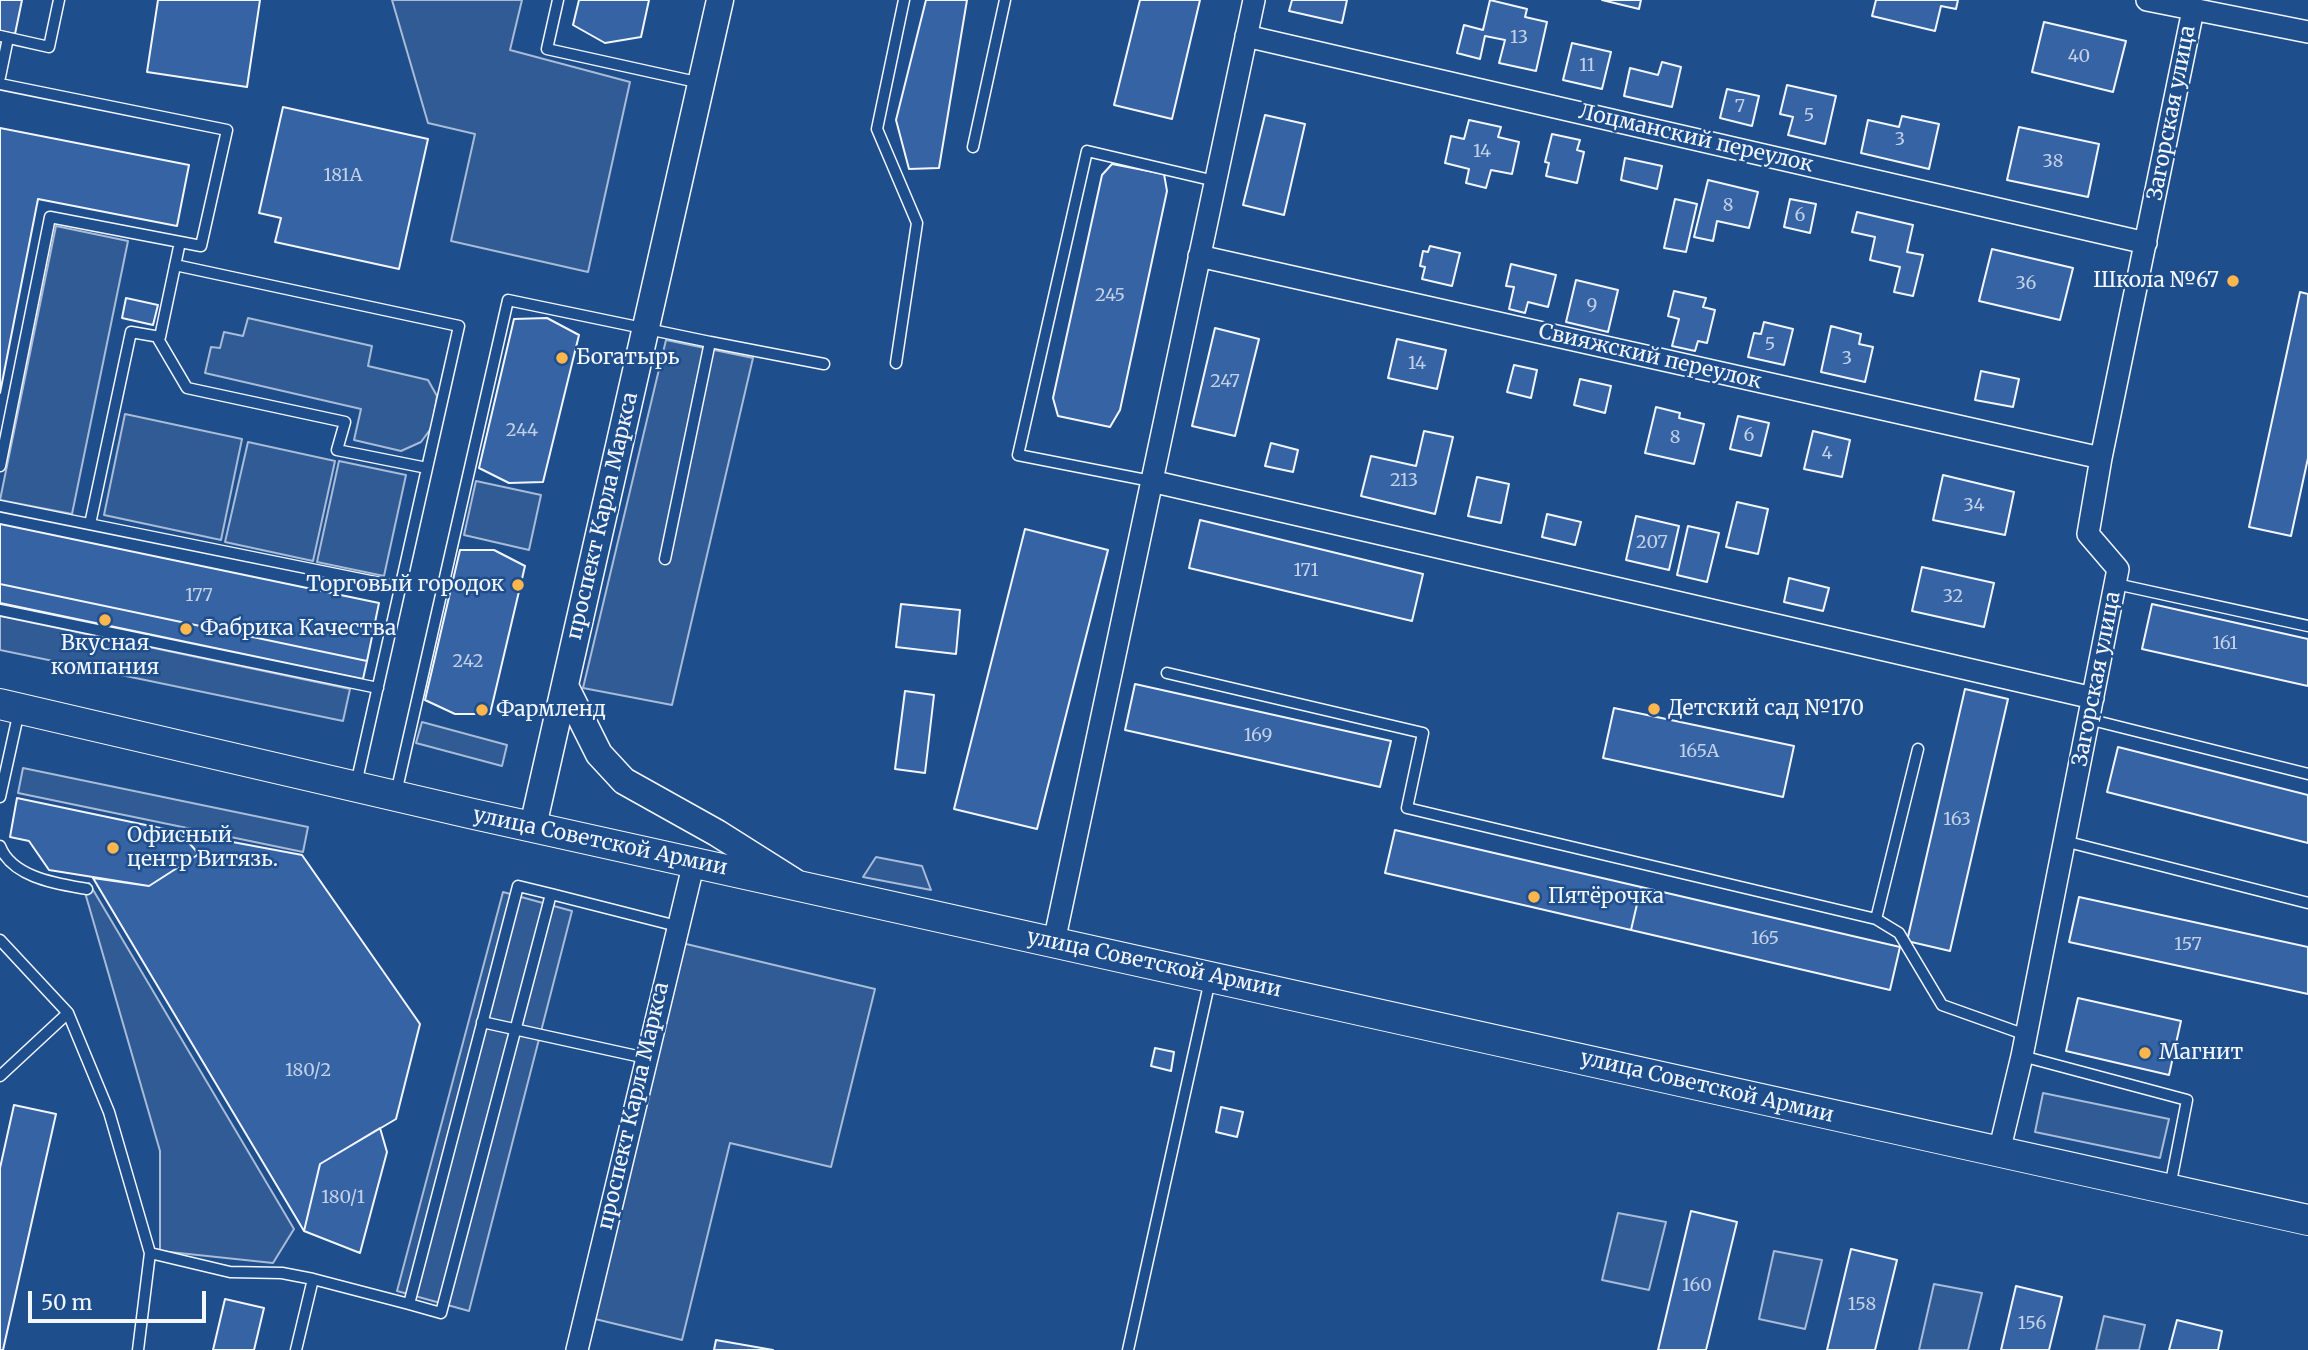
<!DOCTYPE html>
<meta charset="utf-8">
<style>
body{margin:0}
#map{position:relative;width:2308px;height:1350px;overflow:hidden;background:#1f4e8c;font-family:Merriweather,serif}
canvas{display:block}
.scale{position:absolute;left:28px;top:1291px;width:178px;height:32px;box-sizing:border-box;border:4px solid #f2f6ff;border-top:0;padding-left:9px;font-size:21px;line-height:24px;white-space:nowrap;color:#f2f6ff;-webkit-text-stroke:5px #1f4e8c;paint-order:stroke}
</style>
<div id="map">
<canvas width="2308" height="1350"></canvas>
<div class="scale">50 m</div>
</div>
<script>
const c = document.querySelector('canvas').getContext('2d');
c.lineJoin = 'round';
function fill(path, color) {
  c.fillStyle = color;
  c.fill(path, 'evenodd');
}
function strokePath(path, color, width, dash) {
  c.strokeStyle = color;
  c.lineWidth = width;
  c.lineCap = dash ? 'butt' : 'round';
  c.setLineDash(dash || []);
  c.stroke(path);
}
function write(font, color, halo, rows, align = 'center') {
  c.font = font + ' Merriweather,serif';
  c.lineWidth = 5;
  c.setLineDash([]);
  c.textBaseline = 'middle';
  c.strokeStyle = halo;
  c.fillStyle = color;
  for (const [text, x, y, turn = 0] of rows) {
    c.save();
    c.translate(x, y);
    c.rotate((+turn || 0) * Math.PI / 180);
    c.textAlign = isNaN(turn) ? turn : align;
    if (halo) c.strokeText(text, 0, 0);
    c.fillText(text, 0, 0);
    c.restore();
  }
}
const built = new Path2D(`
 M392,0H522L510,50L630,82L588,272L451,241L475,134L428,123Z
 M56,226L128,241L72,514L0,500Z
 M248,318L372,346L368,366L428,380L437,396L432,427L421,442L401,451L354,440L361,409L205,373L211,347L220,348L224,332L243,336Z
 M666,340L753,358L672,705L583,688Z
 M125,414L242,439L221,540L104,515Z
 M248,442L335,461L313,561L225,542Z
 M339,461L406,475L384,576L317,562Z
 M476,481L541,495L529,550L464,535Z
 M0,616L350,689L343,721L0,650Z
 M422,722L507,745L502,766L416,743Z
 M23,768L308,827L303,852L18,793Z
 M876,857L922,866L931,890L863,877Z
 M89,883L294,1229L273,1263L160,1251V1151L86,896Z
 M503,892L572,911L469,1311L397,1291Z
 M682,943L875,989L831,1167L730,1143L682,1340L591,1318Z
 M2043,1093L2169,1119L2160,1158L2035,1132Z
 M1618,1213L1666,1222L1649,1290L1602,1280Z
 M1774,1251L1822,1260L1805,1329L1759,1319Z
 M1934,1284L1982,1293L1968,1350H1919Z
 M2104,1316L2145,1325L2139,1350H2096Z`);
const building = new Path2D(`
 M0,0H22L15,34L0,31Z
 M158,0H260L247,87L147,72Z
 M579,0H649L641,37L605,43L573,25Z
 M926,0H967L939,168L909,169L896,120Z
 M1140,0H1200L1172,119L1114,105Z
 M1292,0H1347L1342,23L1289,11Z
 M1490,0L1527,9L1525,17L1547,22L1536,71L1499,63L1505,40L1485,36L1480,59L1457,53L1464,25L1483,30Z
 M1602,0H1641L1639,9Z
 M1876,0H1958L1956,9L1941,6L1935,31L1872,16Z
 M2044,22L2126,41L2113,92L2032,72Z
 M1572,43L1611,52L1602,89L1563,80Z
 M1662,62L1681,67L1672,107L1624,96L1630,68L1658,75Z
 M1787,85L1836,96L1825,144L1788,135L1793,117L1780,114Z
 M1727,89L1759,96L1752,126L1720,118Z
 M283,107L428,139L399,269L275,242L281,218L259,213Z
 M1265,115L1305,124L1284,215L1243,205Z
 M1902,116L1939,124L1929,169L1861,153L1868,120L1899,127Z
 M1469,120L1501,127L1498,137L1519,142L1512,174L1491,170L1486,188L1466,183L1469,169L1445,163L1451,136L1464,139Z
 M2019,127L2099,144L2088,197L2007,180Z
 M0,128L189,165L177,226L38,199L0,393Z
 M1552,134L1580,140L1577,150L1584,152L1577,183L1546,176L1549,163L1545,162Z
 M1625,158L1662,166L1657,189L1621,180Z
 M1112,164L1164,174L1167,191L1120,410L1110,427L1058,416L1053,398L1102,175Z
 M1708,180L1758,192L1749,228L1717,221L1713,241L1694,237Z
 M1675,199L1697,204L1686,252L1664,248Z
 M1790,199L1816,204L1810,233L1784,227Z
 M1857,212L1913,225L1907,252L1923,255L1913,296L1894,292L1900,267L1870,260L1875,237L1852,232Z
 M1430,246L1460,253L1452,286L1422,279L1425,267L1420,266L1423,251L1428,252Z
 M1992,249L2073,268L2060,320L1979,301Z
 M1511,264L1556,275L1548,307L1528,302L1525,313L1509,309L1514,287L1506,286Z
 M1576,280L1618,290L1608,332L1566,322Z
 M1674,291L1706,298L1703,307L1715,310L1707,343L1698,341L1695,351L1672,346L1679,319L1668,316Z
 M2300,292L2308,294V458L2291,536L2249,527Z
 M126,298L158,305L153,325L122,318Z
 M547,318L579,335L543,482L509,483L479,468L514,319Z
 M1764,322L1793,329L1784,365L1748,357L1754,333L1761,334Z
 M1831,326L1861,334L1859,344L1873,347L1865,382L1821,372Z
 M1215,328L1259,339L1235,436L1192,426Z
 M1397,339L1446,350L1437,389L1388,378Z
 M1514,365L1537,370L1531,398L1507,392Z
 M1981,371L2019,379L2013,407L1975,400Z
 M1580,379L1611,386L1605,413L1574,405Z
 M1656,407L1680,413L1679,418L1704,424L1694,464L1645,453Z
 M1738,416L1769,423L1761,456L1730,449Z
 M1424,431L1453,437L1435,514L1361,496L1371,456L1416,466Z
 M1813,431L1850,440L1842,477L1804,469Z
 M1271,443L1298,450L1293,472L1265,466Z
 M1943,475L2014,492L2005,535L1933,520Z
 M1477,477L1509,484L1501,523L1468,516Z
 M1737,502L1768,509L1758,554L1726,547Z
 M1547,514L1581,522L1575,545L1542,537Z
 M1636,516L1679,526L1669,570L1626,560Z
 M1200,520L1423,574L1412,621L1189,568Z
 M0,524L379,603L367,661L0,584Z
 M1688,526L1719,533L1707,582L1677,575Z
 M1025,529L1108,550L1037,829L954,809Z
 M460,550H494L525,566L490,714H455L425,700Z
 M1922,567L1994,583L1984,627L1912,611Z
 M1789,578L1829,588L1823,611L1784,602Z
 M0,584L367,661L363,679L0,603Z
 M901,604L960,610L956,654L896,647Z
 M2152,604L2308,639V686L2142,649Z
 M1135,684L1391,741L1380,787L1125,730Z
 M1965,689L2008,699L1950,951L1907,941Z
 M905,691L934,695L925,773L895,769Z
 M1614,708L1794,746L1783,797L1603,758Z
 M2118,747L2308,795V843L2107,792Z
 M17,798L179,832L199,854L149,886L49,870L29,841L10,837Z
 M1395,830L1641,887L1631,930L1385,873Z
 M179,832L302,855L420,1024L396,1119L320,1164L304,1231L93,878L149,886L199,854Z
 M1641,887L1900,947L1890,990L1631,930Z
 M2079,897L2308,947V994L2069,942Z
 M2078,998L2181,1021L2169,1075L2066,1051Z
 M1155,1048L1174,1052L1171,1071L1151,1066Z
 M14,1105L56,1114L3,1350H0V1168Z
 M1221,1107L1243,1112L1237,1137L1216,1132Z
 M380,1128L387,1152L360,1253L304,1231L320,1164Z
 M1691,1211L1737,1222L1706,1350H1658Z
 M1851,1249L1897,1260L1875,1350H1827Z
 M2016,1286L2062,1297L2049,1350H2001Z
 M225,1299L264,1308L254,1350H213Z
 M2177,1320L2222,1331L2218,1350H2169Z
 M716,1340L773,1350H714Z`);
const service = new Path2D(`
 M558,0L547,49L701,83
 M0,36L49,47L59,0
 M0,77L8,38
 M0,84L227,130L201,246L50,217L0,466
 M973,147L1005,0
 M175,265L459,326L356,784
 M157,337L187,388L345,422L337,450L427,468
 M710,342L824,364
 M896,363L917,223L877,129L904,0
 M1151,481L1018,455L1087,151L1215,181
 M0,506L400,587
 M90,524L131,332L160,337L180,242
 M2116,584L2308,626
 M0,610L378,688
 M1167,673L1423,733L1407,808L1876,919
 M2088,719L2308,774
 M1918,749L1876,919L1899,933L1942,1005L2026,1035
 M396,793L508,300L710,342L665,559
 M0,797L19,711
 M2064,841L2308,903
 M0,846C12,878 59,884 87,889
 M551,894L677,926
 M0,940L68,1013L109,1112L150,1253L138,1350
 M482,1022L646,1058
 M2022,1056L2187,1100L2170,1187
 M0,1076L68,1013
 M150,1253L230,1272L282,1273L313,1279L409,1304L518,886L551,894L441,1313L409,1304
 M296,1350L313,1279
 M1128,1350L1210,980`);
const minor = new Path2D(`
 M2147,0L2308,32
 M1246,36L2146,243
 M1199,256L2101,458
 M1151,481L2093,698
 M1054,942L1254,0
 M1999,1152L2022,1056L2118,569L2088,534L2101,458L2193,10
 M577,1350L694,862`);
const tertiary = new Path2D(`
 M565,686L599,754L624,781L717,833L793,881
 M533,826L720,0`);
const secondary = new Path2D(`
 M0,704L469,813L2308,1220`);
const markers = [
 [2233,281,7,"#ffb74d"],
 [562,358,7,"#ffb74d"],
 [518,585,7,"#ffb74d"],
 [105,620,7,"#ffb74d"],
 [186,629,7,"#ffb74d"],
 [1654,709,7,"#ffb74d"],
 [482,710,7,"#ffb74d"],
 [113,848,7,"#ffb74d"],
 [1534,897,7,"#ffb74d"],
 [2145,1053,7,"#ffb74d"]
];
const numberNames = [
 ["13",1519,38],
 ["40",2079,57],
 ["11",1587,66],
 ["7",1740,107],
 ["5",1809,116],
 ["3",1900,140],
 ["14",1482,152],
 ["38",2053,162],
 ["181А",343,176],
 ["8",1728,206],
 ["6",1800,216],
 ["36",2026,284],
 ["245",1110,296],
 ["9",1592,306],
 ["5",1770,345],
 ["3",1847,359],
 ["14",1417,364],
 ["247",1225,382],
 ["244",522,431],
 ["6",1749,436],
 ["8",1675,438],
 ["4",1827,454],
 ["213",1404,481],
 ["34",1974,506],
 ["207",1652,543],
 ["171",1306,571],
 ["177",199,596],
 ["32",1953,597],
 ["161",2225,644],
 ["242",468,662],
 ["169",1258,736],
 ["165А",1699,752],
 ["163",1957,820],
 ["165",1765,939],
 ["157",2188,945],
 ["180/2",308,1071],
 ["180/1",343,1198],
 ["160",1697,1286],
 ["158",1862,1305],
 ["156",2032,1324]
];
const streetNames = [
 ["Загорская улица",2172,113,-79],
 ["Лоцманский переулок",1696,139,13],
 ["Свияжский переулок",1650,357,13],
 ["проспект Карла Маркса",603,516,-77],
 ["Загорская улица",2097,679,-79],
 ["улица Советской Армии",600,842,12],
 ["улица Советской Армии",1154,964,12],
 ["улица Советской Армии",1707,1087,13],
 ["проспект Карла Маркса",634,1106,-77]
];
const poiNames = [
 ["Школа №67",2219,281,"right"],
 ["Богатырь",576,358],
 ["Торговый городок",504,585,"right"],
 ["Фабрика Качества",200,629],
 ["Вкусная",105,644,"center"],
 ["компания",105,668,"center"],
 ["Детский сад №170",1668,709],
 ["Фармленд",496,710],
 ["Офисный",127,836],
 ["центр Витязь.",127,860],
 ["Пятёрочка",1548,897],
 ["Магнит",2159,1053]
];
fill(built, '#305b95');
strokePath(built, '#a8bbd7', 2);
fill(building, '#3563a3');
strokePath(building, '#f2f6ff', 2);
strokePath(service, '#f2f6ff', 13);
strokePath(minor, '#f2f6ff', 24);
strokePath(tertiary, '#f2f6ff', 29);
strokePath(secondary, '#f2f6ff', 32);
strokePath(service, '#1f4e8c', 10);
strokePath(minor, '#1f4e8c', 21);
strokePath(tertiary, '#1f4e8c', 26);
strokePath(secondary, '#1f4e8c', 30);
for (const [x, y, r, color] of markers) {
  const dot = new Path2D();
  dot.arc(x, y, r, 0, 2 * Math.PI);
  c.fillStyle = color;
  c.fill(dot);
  strokePath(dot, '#1f4e8c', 2.5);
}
write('18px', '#c3d1e8', null, numberNames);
write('21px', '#f2f6ff', '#1f4e8c', streetNames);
write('21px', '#f2f6ff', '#1f4e8c', poiNames, 'left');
</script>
